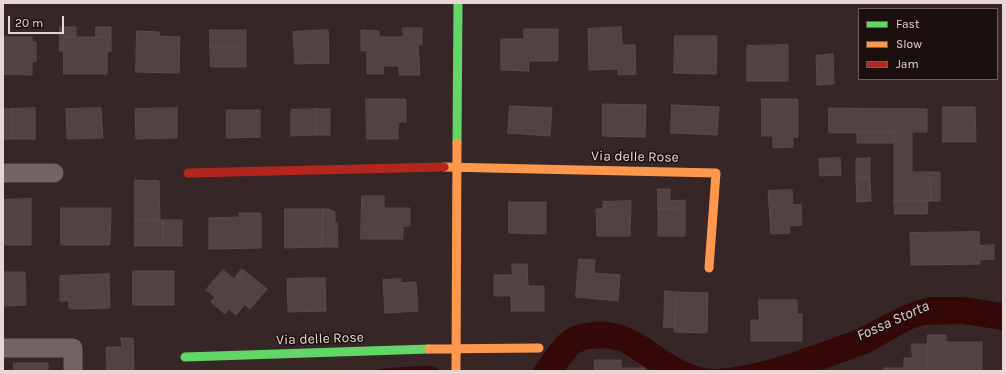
<!DOCTYPE html>
<style>
body{margin:0}
#map{position:relative;width:1006px;height:374px;overflow:hidden;background:#362726;font-family:Karla,sans-serif}
canvas{display:block}
.frame{position:absolute;inset:0;border:4px solid #e9d6d4;pointer-events:none}
.legend{position:absolute;left:858px;top:8px;width:140px;height:72px;box-sizing:border-box;background:#1b0f0e;border:1px solid #6d5f5d;margin:0;padding:5px 7px;list-style:none;font-size:12px;color:#e9d6d4}
.legend li{display:flex;align-items:center;gap:8px;height:20px}
.legend b{width:20px;border:1px solid #6d5f5d}
.scale{position:absolute;left:8px;top:16px;width:56px;height:18px;box-sizing:border-box;border:2px solid #e9d6d4;border-top:0;padding-left:5px;font-size:12px;line-height:14px;white-space:nowrap;color:#e9d6d4;-webkit-text-stroke:3px #1b0f0e;paint-order:stroke}
</style>
<div id="map">
<canvas width="1006" height="374"></canvas>
<div class="frame"></div>
<ul class="legend">
<li><b style="height:5px;background:#63d668"></b>Fast</li>
<li><b style="height:5px;background:#ff974d"></b>Slow</li>
<li><b style="height:5px;background:#b3261e"></b>Jam</li>
</ul>
<div class="scale">20 m</div>
</div>
<script>
const c = document.querySelector('canvas').getContext('2d');
c.lineJoin = 'round';
function fill(path, color) {
  c.fillStyle = color;
  c.fill(path, 'evenodd');
}
function strokePath(path, color, width, dash) {
  c.strokeStyle = color;
  c.lineWidth = width;
  c.lineCap = dash ? 'butt' : 'round';
  c.setLineDash(dash || []);
  c.stroke(path);
}
function write(font, color, halo, rows, align = 'center') {
  c.font = font + ' Karla,sans-serif';
  c.lineWidth = 3;
  c.setLineDash([]);
  c.textBaseline = 'middle';
  c.strokeStyle = halo;
  c.fillStyle = color;
  for (const [text, x, y, turn = 0] of rows) {
    c.save();
    c.translate(x, y);
    c.rotate((+turn || 0) * Math.PI / 180);
    c.textAlign = isNaN(turn) ? turn : align;
    if (halo) c.strokeText(text, 0, 0);
    c.fillText(text, 0, 0);
    c.restore();
  }
}
const water = new Path2D(`
 M930,297H964L1003,303V330L962,324L925,325L912,329L869,353L819,371H651L620,351L603,348L588,349L579,353L564,371H532C542,357 550,342 564,331C572,325 583,323 592,322C646,316 670,370 717,369C753,367 785,355 819,343C832,338 846,334 859,328C883,316 904,302 930,297Z
 M427,366L438,368V371H371L387,368Z`);
const building = new Path2D(`
 M60,27H76V37H64V51H60Z
 M96,27H111V51L107,52V37H96Z
 M621,27L622,45H635L636,74L618,75V69L589,70L588,29Z
 M403,28H422V45H418L420,75H399V66H384L383,74H367V51H361V30L379,31V37H403Z
 M524,29H558V61H529V71L501,70V39H524Z
 M210,30H246V46H210Z
 M328,30L329,63L295,64L293,32Z
 M137,31L159,32V36L180,37L179,73L136,72Z
 M675,36H717L716,74L674,73Z
 M3,37H32V42H36V61L32,62V75L3,74Z
 M64,37H107V74H64Z
 M788,45V81H747V46Z
 M210,46H246V67H211Z
 M833,54L834,84L817,85L816,56Z
 M366,99H406V122H398V139H367Z
 M762,99H798V137H793V147L773,148V136H762Z
 M603,104L646,105L645,137L603,136Z
 M672,105L719,107L717,135L671,133Z
 M510,106L552,108L550,136L508,133Z
 M943,107H975L976,142H943Z
 M35,108V139H12L11,109Z
 M101,108L103,138L67,139L66,109Z
 M177,108V138L136,139L135,109Z
 M829,108L927,109V132H912V172H930L931,201H894V132L829,133Z
 M3,109H11L12,139H3Z
 M317,109V135L291,136V110Z
 M317,109H330V135H317Z
 M227,110H260V137L227,138Z
 M894,132V143H857V133Z
 M840,158L841,175L820,176L819,159Z
 M870,158V177L856,178V159Z
 M930,172H940V201H931Z
 M870,177L871,201L857,202L856,178Z
 M135,180L159,181L160,220H135Z
 M658,189H670V201L685,200V208L658,209Z
 M792,190L793,205L801,204L802,225L789,226L790,233L771,234L768,191Z
 M362,196H384V208H410V226H403V239H361Z
 M31,199V245H3V200Z
 M631,201L630,236H597L596,209H603V202Z
 M894,201H928L927,214H895Z
 M509,202H546V234L509,233Z
 M61,208H111L110,245H61Z
 M685,208V236H658V209Z
 M285,209H323L322,247L285,248Z
 M323,209H329L335,212V223H337L338,247H322Z
 M239,213H261V248L209,249V218L239,217Z
 M135,220H163V246H135Z
 M163,220H182V246H163Z
 M979,232L980,264L911,265L910,233Z
 M994,245V259L980,260V246Z
 M579,259L595,260L594,273L620,275L618,301L576,297Z
 M512,264H527L528,286H544V311H511V296H494V275H512Z
 M242,269L267,289L250,309L244,304L255,291L237,275Z
 M223,270L234,279L237,275L255,291L236,315L229,309L225,314L211,302L215,297L206,290Z
 M133,271H174V305H133Z
 M3,272H25L26,305L3,306Z
 M109,274L110,308L69,309V301H60V276Z
 M325,278L326,311L288,312L287,279Z
 M401,279V283L416,282L418,311L385,313L383,280Z
 M665,291L676,292L675,328L664,327Z
 M676,292L708,293L707,333L675,332Z
 M759,300H797V314H802V341H751V320H759Z
 M928,335H946V342H982V371H928Z
 M121,338H133L134,371H107L106,347H122Z
 M912,344H928V371H884V368H904V358H912Z
 M595,360H621V368H645V371H595Z
 M14,363H48V371H14Z`);
const street = new Path2D(`
 M3,173H54
 M3,348H73V371`);
const fast = new Path2D(`
 M457,143L458,3
 M185,357L429,349`);
const slow = new Path2D(`
 M444,167L716,173L709,268
 M429,349L539,348
 M456,371L457,143`);
const jam = new Path2D(`
 M188,173L444,167`);
const streetNames = [
 ["Via delle Rose",635,157,1],
 ["Via delle Rose",320,339,-2]
];
const waterNames = [
 ["Fossa Storta",893,321,-24]
];
fill(water, '#340708');
fill(building, '#514342');
strokePath(building, '#594b4a', 1);
strokePath(street, '#736362', 19);
strokePath(fast, '#63d668', 9);
strokePath(slow, '#ff974d', 9);
strokePath(jam, '#b3261e', 9);
write('14px', '#e9d6d4', '#1b0f0e', streetNames);
write('italic 15px', '#f3ceca', '#1b0f0e', waterNames);
</script>
